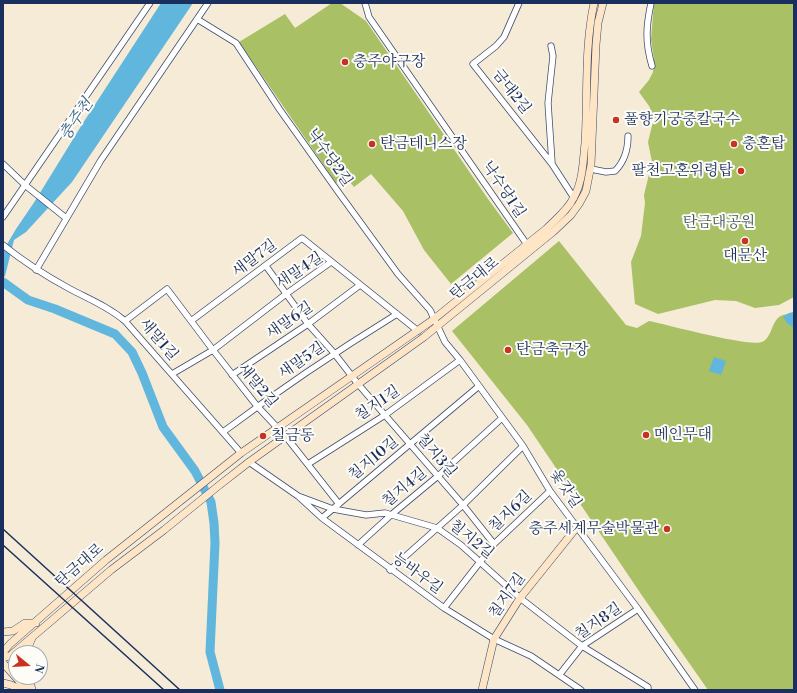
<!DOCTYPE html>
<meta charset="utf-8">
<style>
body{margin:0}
#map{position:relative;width:797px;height:693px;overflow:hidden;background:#f5ebd6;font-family:"Libre Bodoni",serif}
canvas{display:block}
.frame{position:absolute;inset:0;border:4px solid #1b2f5e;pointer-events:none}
.north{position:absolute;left:8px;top:645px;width:40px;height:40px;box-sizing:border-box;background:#fdfcf7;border:1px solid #a3aaba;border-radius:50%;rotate:108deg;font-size:11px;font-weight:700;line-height:16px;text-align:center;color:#1b2f5e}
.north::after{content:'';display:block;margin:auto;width:14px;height:18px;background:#c8321e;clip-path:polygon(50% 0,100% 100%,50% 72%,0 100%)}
</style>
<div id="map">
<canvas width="797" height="693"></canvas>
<div class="frame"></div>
<div class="north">N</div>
</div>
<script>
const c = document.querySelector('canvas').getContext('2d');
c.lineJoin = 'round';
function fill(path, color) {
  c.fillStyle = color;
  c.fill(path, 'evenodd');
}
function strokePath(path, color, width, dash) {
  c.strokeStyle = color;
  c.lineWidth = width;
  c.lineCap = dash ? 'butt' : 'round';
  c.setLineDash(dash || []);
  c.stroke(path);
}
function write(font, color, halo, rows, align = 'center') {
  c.font = font + ' "Libre Bodoni","Noto Serif KR",serif';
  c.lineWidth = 4;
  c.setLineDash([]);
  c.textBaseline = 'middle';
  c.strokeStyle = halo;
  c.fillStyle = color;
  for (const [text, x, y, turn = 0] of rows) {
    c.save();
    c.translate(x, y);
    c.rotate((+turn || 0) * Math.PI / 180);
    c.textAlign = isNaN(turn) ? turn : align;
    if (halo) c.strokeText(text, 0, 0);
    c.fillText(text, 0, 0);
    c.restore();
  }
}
const green = new Path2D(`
 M332,3H340L366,21L488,199L513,233L451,284L424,250L403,211L371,174L354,187L345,176L336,183L239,42L285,14L295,28Z
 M654,3H794V297L779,305L755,308L736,301L715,300L658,314L635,304L631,262L641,236L645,203L644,195L652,162L648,142L654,118L649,106L639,92L649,80L653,72L654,60L651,39Z
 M559,241L626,325L637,328L649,321C669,325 748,347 762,342C771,338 771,326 777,319C781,314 789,314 794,312V690H708L643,597L527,425L452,331Z`);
const water = new Path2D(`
 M161,3H193L72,182L26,232L14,240L5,276L3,278V251L16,229L35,201L83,123Z
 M794,312V328L787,323L783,317L789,313Z
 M714,357L726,361L721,375L709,371Z`);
const river = new Path2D(`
 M3,282L28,300L55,309L115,334L132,352L142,373L163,427L195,471L211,502L214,523L215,543L210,652L220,690`);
const street = new Path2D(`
 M365,3L369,17L528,246
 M519,3L504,37L496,46L473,64L552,164L574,198
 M651,3C646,27 645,42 652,66
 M197,19L236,43L280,110L339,193L398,274L430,310L445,342L460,360L523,446L550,491L638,609L695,690
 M551,46L553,56L548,103L552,163
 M3,164L25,185L66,218
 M591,169L606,172L615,171C625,161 628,150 628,136
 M3,217L150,3
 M3,245C24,262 46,276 70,289C89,299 109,307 125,321L241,453
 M266,266L308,324L334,353L358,384L463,505L494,544
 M36,270L101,160L208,3
 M125,321L167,289L213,350L257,406L287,438L339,504
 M191,321L302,238L418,331
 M172,374L213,350L286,294L331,262
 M232,375L308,324L360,285
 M223,432C279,390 337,351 397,314
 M249,462L298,496L322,518L444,608L494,639L531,656L581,690
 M308,464L385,415L460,360
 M298,496L333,509L366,515L385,513L437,528L461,545L520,598L582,646L648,687V690
 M322,518L479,386
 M358,545L391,515L438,476L502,418
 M390,570L463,505L523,446
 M444,608L494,544L550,491
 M560,674L582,646L638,609`);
const secondary = new Path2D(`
 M3,632L13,631L25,623H36
 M28,653L29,645L32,638
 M5,657L4,651L10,644L106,560L241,453L434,319L546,229C556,219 568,210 574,197C583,181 583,161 585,143C588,97 584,49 594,3
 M3,658L10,656L111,570L164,530L217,487L249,462L424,337L553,232L571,215L579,204L586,191L591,165L596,45L598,23L603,3
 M3,663L27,690
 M29,677L32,690
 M3,683L11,685L22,690
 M482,690L494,639L520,598L577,527`);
const rail = new Path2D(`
 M3,529L180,690
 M3,545L164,690`);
const markers = [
 [345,62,4,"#c8321e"],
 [616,120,4,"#c8321e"],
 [372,144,4,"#c8321e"],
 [734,144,4,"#c8321e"],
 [741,171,4,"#c8321e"],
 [745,241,4,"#c8321e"],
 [508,350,4,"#c8321e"],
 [646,435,4,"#c8321e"],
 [263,436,4,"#c8321e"],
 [667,529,4,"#c8321e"]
];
const poiNames = [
 ["충주야구장",353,62],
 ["풀향기궁중칼국수",624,120],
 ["탄금테니스장",380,144],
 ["충혼탑",742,144],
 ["팔천고혼위령탑",733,171,"right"],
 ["대문산",745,256,"center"],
 ["탄금축구장",516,350],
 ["메인무대",654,435],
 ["칠금동",271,436],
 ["충주세계무술박물관",659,529,"right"]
];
const streetNames = [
 ["금대2길",511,92,52],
 ["낙수당2길",329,158,55],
 ["낙수당1길",503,190,56],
 ["새말7길",255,259,-37],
 ["새말4길",300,271,-33],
 ["탄금대로",475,279,-39],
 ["새말6길",290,321,-35],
 ["새말1길",158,340,49],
 ["새말5길",302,361,-35],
 ["새말2길",257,386,50],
 ["칠지1길",378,404,-34],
 ["칠지3길",436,456,49],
 ["칠지10길",374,459,-40],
 ["칠지4길",405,488,-40],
 ["옻갓길",565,489,56],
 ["칠지6길",511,512,-44],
 ["칠지2길",471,540,39],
 ["탄금대로",80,566,-41],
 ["능바우길",417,574,36],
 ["칠지7길",508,596,-55],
 ["칠지8길",599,622,-35]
];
const parkNames = [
 ["탄금대공원",719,223]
];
const waterNames = [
 ["충주천",77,120,-56]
];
fill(green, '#a9c065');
fill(water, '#60b6dd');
strokePath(river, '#60b6dd', 9);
strokePath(street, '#3c4b70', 7);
strokePath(secondary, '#3c4b70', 8);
strokePath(street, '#fff', 5.5);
strokePath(secondary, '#fde5c5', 7);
strokePath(rail, '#1b2f5e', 1.5);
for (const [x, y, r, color] of markers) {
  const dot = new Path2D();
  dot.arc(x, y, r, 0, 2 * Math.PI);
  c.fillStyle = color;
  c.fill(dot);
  strokePath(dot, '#fdfcf7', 1.5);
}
write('15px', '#1b2f5e', '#fdfcf7', poiNames, 'left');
write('15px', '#1b2f5e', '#fdfcf7', streetNames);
write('15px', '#465a60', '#fdfcf7', parkNames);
write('italic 16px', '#335e8a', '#fdfcf7', waterNames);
</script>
